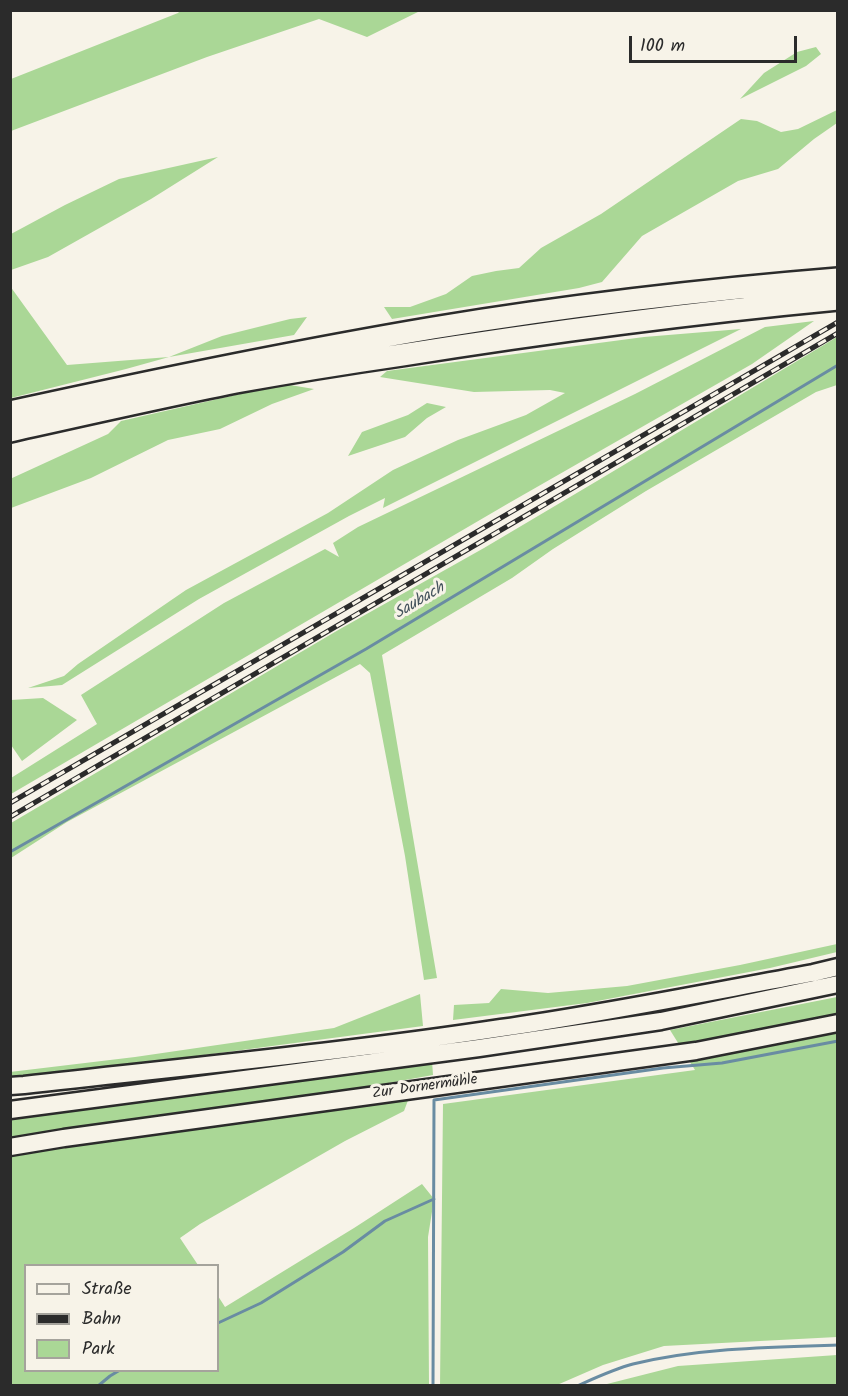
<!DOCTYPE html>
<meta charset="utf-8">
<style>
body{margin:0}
#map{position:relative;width:848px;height:1396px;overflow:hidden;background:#f7f3e8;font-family:Kalam,sans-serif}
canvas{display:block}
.frame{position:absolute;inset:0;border:12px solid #2b2b2b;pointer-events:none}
.legend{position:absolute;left:24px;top:1264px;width:195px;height:108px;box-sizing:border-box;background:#f7f3e8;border:2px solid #a5a39c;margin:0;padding:8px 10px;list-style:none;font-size:18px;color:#2b2b2b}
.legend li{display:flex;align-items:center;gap:12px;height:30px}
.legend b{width:30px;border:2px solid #a5a39c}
.scale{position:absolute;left:629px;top:36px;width:168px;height:27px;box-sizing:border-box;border:3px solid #2b2b2b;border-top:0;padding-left:8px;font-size:18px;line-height:21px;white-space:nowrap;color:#2b2b2b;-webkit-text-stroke:4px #f7f3e8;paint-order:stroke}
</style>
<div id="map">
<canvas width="848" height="1396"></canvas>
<div class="frame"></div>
<ul class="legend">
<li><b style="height:8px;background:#f7f3e8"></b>Straße</li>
<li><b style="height:8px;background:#2b2b2b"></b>Bahn</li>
<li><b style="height:16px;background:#aad796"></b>Park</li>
</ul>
<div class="scale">100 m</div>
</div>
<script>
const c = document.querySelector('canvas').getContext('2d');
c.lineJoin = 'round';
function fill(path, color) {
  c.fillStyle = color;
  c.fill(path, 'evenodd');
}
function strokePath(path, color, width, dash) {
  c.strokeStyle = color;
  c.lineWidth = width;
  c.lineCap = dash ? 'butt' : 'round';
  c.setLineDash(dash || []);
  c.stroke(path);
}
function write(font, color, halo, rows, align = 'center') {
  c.font = font + ' Kalam,sans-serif';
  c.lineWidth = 6;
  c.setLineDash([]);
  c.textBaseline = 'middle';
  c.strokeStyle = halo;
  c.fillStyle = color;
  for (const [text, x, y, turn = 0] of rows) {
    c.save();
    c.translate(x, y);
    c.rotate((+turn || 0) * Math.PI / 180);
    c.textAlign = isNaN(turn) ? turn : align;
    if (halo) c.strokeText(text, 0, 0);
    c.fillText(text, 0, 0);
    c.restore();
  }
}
const green = new Path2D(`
 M180,11V10L420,11L367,37L319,19L207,57L11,131V79L178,13Z
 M816,47L821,54L806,66L740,99L764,73L797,52Z
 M837,110V123L814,139L778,169L738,181L642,236L602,282L579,288L392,319L384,307H410L446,294L472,276L496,271L519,268L541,248L601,214L741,119L757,121L781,132L798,129Z
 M218,157L151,199L48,257L11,270V234L65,205L119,179Z
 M10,286L67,365L169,357L222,336L290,319L307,317L294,335L169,357L126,369L11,398Z
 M814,321L752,364L509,503L11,794V778L97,724L81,695L224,603L325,549L339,557L333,543L358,527L635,394L765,327Z
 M741,329L383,508L385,498L349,516L199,599L62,685L28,688L64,676L78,664L186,590L328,513L393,470L458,440L526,415L565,393L550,390L474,392L380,377L387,371L644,337Z
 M837,337V385L816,392L646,491L553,549L512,578L382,655L437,978L424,980L405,856L370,673L360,664L67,822L11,858V823L340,629L484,548L597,481Z
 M284,384L314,389L272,404L220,429L168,440L91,478L11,508L10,479L108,434L121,421Z
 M427,403L446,407L427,418L405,437L348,456L362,432L408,415Z
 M43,698L77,720L22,761L11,745V700Z
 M837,944V952L770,968L587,1003L453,1020L454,1005L489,1003L501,989L548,993L627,986L740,965Z
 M420,994L423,1026L129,1065L11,1077L10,1072L135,1057L334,1028Z
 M837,997V1337L664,1346L603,1365L557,1385L440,1386L443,1104L695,1070L670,1030Z
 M432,1061L433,1075L300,1099L11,1140V1120L68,1110L382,1069Z
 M410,1095L404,1111L345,1141L200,1224L180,1238L198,1265L26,1266V1370H218V1296L225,1307L354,1228L422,1184L434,1199L428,1237L429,1385L11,1386V1155L102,1139Z
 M837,1355V1385H603L678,1366Z`);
const stream = new Path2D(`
 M10,852L366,649L838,365
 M218,1323L261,1303L343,1252L385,1221L434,1199
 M98,1386L110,1376L120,1370
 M433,1386L434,1100L663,1068L722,1063L838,1041
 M577,1386C595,1378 614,1369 633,1364C699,1348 770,1347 838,1345`);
const secondary = new Path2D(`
 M10,1086L24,1085C183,1067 343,1052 501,1028C606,1013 709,992 813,973L838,967
 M10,1110L479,1048L661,1021L838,984
 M10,1147L64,1138L696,1051L838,1023`);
const highway = new Path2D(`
 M10,412C151,381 291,352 433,328C567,306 702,290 838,279
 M10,431C86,414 161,397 236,382C291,372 347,363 402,355C546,332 691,313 838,299`);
const rail = new Path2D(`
 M10,803L838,322
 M10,817L838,333`);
const streetNames = [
 ["Zur Dornermühle",425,1088,-8]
];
const waterNames = [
 ["Saubach",420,602,-31]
];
fill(green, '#aad796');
strokePath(stream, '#698ca2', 3);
strokePath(secondary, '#2b2b2b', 21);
strokePath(highway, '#2b2b2b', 26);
strokePath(secondary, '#f7f3e8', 16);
strokePath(highway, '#f7f3e8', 21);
strokePath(rail, '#2b2b2b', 5);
strokePath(rail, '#f7f3e8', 3, [9]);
write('15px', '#2b2b2b', '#f7f3e8', streetNames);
write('italic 16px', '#45535d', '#f7f3e8', waterNames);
</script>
